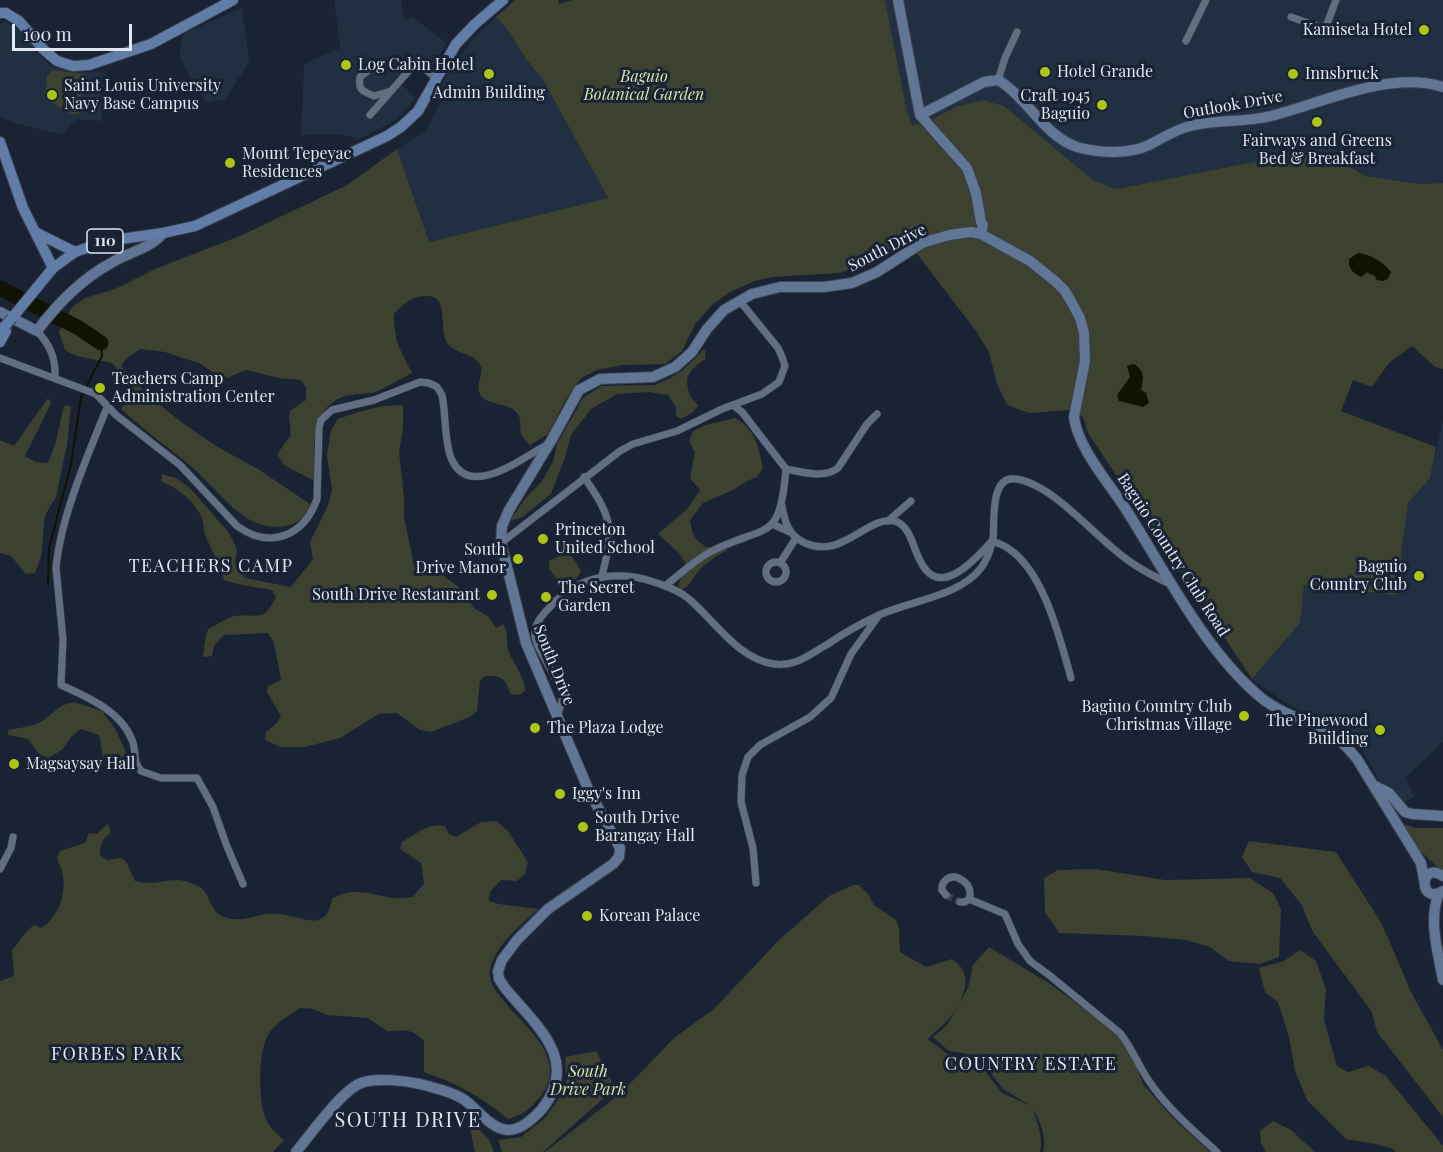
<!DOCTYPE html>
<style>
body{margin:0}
#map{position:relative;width:1443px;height:1152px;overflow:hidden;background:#192333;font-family:"Playfair Display",serif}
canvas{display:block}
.scale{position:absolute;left:12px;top:24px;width:120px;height:27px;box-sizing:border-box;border:3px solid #e0e7f2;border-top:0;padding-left:8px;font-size:18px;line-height:21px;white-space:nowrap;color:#e0e7f2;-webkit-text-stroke:4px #192333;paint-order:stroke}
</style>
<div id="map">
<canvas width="1443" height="1152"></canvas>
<div class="scale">100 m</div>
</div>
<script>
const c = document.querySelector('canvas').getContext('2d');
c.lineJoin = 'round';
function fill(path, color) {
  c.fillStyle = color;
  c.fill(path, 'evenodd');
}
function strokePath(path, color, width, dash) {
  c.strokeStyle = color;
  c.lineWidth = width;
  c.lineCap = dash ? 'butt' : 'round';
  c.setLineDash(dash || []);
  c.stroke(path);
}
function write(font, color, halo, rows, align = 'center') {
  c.font = font + ' "Playfair Display",serif';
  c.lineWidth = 6;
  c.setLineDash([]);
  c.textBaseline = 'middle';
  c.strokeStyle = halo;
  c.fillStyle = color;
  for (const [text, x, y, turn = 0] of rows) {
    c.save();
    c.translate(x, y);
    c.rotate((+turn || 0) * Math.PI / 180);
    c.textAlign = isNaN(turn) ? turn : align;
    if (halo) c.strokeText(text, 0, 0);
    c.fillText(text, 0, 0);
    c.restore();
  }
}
const built = new Path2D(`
 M334,0H401L404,20L412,17L447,43L430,70L413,64L398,81L416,98L396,120L359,139L348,136L329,134L301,135L304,64L340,48Z
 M885,0H1443V183L1420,184L1365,176L1329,154L1300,153L1116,189L1093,180L1003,106L982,100L955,107L926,123L912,125L907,111Z
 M242,8L249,62L225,100L206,102L186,71L180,56L181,41L184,33Z
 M496,17L507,29L526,59L543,80L608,198L428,242L397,149L426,130L441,101L438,93L448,72L471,41Z
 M6,22L20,31L37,53L52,67L84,72L106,71L102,121L76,119L65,132L59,134L14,123L0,117V24Z
 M1443,420V742L1406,777L1414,797L1394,808L1360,746L1278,698L1252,679L1300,623L1304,585L1396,594L1408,503L1430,478Z`);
const green = new Path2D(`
 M515,0H558L559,4L572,0H885L907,111L912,125L926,123L955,107L983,100L1004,106L1093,180L1116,189L1300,153L1329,154L1365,176L1420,184L1443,183V369L1435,367L1412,346L1389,363L1372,387L1353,380L1341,411L1436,447L1430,478L1408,503L1396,595L1304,585L1300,623L1252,679L1088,433L1083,417L1069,410L1029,413L1007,405L997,384L989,352L976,331L908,242L867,263L840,273L772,277L755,281L730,292L712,305L696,323L682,351L665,364L623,365L597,370L581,378L565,401L548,434L530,445C527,442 522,437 521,434C519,425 523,419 516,412C507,402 486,406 480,394C475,386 483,375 481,367C476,353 460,355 451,347C435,335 453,294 425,296C411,297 403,304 394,314C394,342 400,349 412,373C400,379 388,387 375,392C365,395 354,393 343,397C309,409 313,453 316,482L284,465L277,454L291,435L289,417L290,411L306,400V388L301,380L279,378L246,370L227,378L218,376L199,363L183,358L165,352L140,349L125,360L121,366L148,396L184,424L216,446L258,469L310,504C304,530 272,531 252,521C233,512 210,483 193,468C169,448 144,430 121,409L136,391L112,363L76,356L65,350L59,332L72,307L85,298L115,289L155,269L240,236L347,185L397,149L429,242L608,198L543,80L526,59L507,29L496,17Z
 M53,70L83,74L79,114H71L49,101V95H45L47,76Z
 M703,350H705V359C690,370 683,375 690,395C692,400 696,401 698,406L693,412L681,419L676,416V407L668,395L649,392L617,394L591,409L571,435L565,457L551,494L521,518L510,521L524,500L542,481L553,462L557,444L583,398L601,386L654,385C674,379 690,365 703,350Z
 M48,398L51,403L25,456L36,462L48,463L55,445L64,406H71L67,445L56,497L45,515L41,557L35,573L26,574L11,556L0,553V440L14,446Z
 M403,405V429L399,452L404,497V516L414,566L441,574L460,588L474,608L489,617L496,628L503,624C509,632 506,639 508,649C512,663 525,675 525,691L519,695L511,694C504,678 503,676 485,676L480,681L477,711L470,717L431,732L420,730L397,713L379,714L340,738L305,747H281L265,740L266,732L277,723L281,716L267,692L268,686L281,680L274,643L268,633L224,635L214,646L212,656L203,657L205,640L208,629C217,625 227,617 235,616C258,612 262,625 276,597L272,590L238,584L224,580C220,564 212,551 206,537C203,531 204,524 202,518C195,501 177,488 161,481L162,474L176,478L190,488L229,533L237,549L235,564L245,578L291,587L313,559L310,542L328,505L332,490L327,455L331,430L338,419L358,412L383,406Z
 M735,418C755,429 759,447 763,468L757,477L747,481L733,490L703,503L690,520L692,532L697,540L706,547H719L728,550C717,555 705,563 697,573C690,582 692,584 681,590L678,585L687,566L680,554L658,534L688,508L700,490L690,478L695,453L689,441L693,431L706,425Z
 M570,555L576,562L581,571L577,578L565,584L560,583L549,569V561L559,556Z
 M74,702L102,711L116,730L128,757L120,761L105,762C101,753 102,745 99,735L81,729L71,737L62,750L48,758L40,755L28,739L8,735V730C17,728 28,727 37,724C53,716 56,705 74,702Z
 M496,821L508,831L528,862L525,874L517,881L501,880L490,892L489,901L499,904L538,909C521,925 494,946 490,970C483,1004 580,1046 541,1096C530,1109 523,1115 508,1119C480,1096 458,1084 424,1072V1041C410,1027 405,1031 387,1031L368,1018L327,1015L313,1009L300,1008C290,1015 274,1024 268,1035C258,1052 258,1101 266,1119C269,1127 277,1134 284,1140L273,1152H0V981L14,976L12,950C20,942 24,932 34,925L41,928C58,918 66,895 63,876C63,870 58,864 57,858L60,851L85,843L89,833L97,834L108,823L111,832C103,839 99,845 100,855L107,860L122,858L127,863L135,881C155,887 168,877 185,881C190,883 199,885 202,889C212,898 210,912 224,917C244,924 258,912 278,914C289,914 309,923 318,920C328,917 330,908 332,899C352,886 372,894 393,898C399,899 406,898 413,897L424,883L421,863L400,849L402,842C416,834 429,822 445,826L449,834L456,837L481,822Z
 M1404,824L1415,828H1443V876L1436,866L1413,844Z
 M1249,841L1336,852L1382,924L1412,994L1443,1050V1117L1377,1032L1372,1012L1313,932L1301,904L1280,878L1252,872L1242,857Z
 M1096,869L1165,880L1250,878L1273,893L1281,909L1279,957L1260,964L1229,961L1210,947L1186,940L1144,936L1059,933L1045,912L1044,878L1058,870Z
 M853,885H859L869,895L874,905L896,920L899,928L900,952L926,967L952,959C978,975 961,1006 945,1023C939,1029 933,1033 928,1039L950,1056L976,1059L1002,1093L1031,1106L1003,1089L978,1056L949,1051L933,1037L947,1025L968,988L973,965L989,947L1052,985L1111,1029L1131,1052L1143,1084L1172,1117L1210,1152H1043C1047,1138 1040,1121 1033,1109C1037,1123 1044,1137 1040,1152H545L620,1094L674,1038L714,1009L779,940L829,896Z
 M1300,950L1316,961L1326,989L1324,1020L1337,1066L1348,1072L1368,1066L1386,1076L1443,1146V1152H1396L1393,1149L1376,1144L1346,1139L1307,1100L1295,1071L1289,1037L1278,1002L1265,992L1259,968L1284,961Z
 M596,1051L615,1088L543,1152H502L498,1140L521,1137L545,1118L560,1097L566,1083L565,1057Z
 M468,1119L489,1139L494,1152H475Z
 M1273,1121L1291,1130L1315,1152H1266L1261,1143L1260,1131Z`);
const water = new Path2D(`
 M1358,253C1372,255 1382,261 1391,272L1388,279L1383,281L1377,280L1374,275L1369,274L1368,272L1361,277C1353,273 1348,269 1349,259Z
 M1134,364C1145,371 1144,378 1141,390L1146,393L1149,403L1143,407L1119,401L1117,395L1130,377L1127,366Z`);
const stream = new Path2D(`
 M48,585L49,548L71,464L81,397L102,356L101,343`);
const river = new Path2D(`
 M0,288L79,328L101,343`);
const streetTunnel = new Path2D(`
 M946,895L960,902`);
const street = new Path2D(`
 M1291,17L1322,28L1327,24L1336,0
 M1186,41L1206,0
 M371,68L360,77C358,91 363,91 374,96L391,91
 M998,80L1005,58L1017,32
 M370,115L413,66L420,65L436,78
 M37,331C50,345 56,358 55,378
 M0,358L96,394L116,415L180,465L237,526C270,550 304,536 317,499L319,428L321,420L332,410L374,400L420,382L429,383L437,387L442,395C446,414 444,436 450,455C466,503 522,458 548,444
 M108,405C88,455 61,515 56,568L63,640L61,685C87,697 121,711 132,740C137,752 132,761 141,771L161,778H197L213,807L226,844L243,884
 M786,469C803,472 823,479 838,468L867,424L877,414
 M584,477C613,519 614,527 602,576
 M782,506C785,523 789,536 805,543C842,560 868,515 895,521C904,524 909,533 912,541C916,551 919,562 926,570C946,594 979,555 992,541C998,543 1004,545 1009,549C1044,572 1060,639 1071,678
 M888,521L911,501
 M772,524L790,532
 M501,543L620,451L633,444L677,431L722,409L762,394L779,382L785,366L782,357L778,348L739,300
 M766 572a10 10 0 1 1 20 0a10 10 0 1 1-20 0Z
 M780,563L796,538
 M665,586C680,574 694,561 710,552C766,523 780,545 786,469L742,412L733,405
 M558,714L562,701L563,693L538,646C530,630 538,619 550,607C579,575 617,569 657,583C668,587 680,591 689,599C715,621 738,659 774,664C796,667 810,654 828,644C844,633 862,623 879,615C910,601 960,596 981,568C987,560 991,548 993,539C995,523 989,475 1016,479C1053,484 1094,536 1125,558C1139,569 1155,577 1172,585
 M0,869L11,848L13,837
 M756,883L753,848L741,802L742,775L748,757L760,745L810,717L831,698L851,654L877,618
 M946,895L942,890C941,882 948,876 956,877C966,881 973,888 969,899
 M960,902H965L969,899L1005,914L1018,944L1030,961L1049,975L1120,1033C1132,1048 1138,1065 1149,1081C1167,1108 1193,1130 1217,1152`);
const secondary = new Path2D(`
 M898,0L920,115L967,168L976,193L981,222L983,225L981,234
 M920,115L984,82L998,80C1027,97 1044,136 1077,147C1098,153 1128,155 1149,145C1163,138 1174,130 1190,126C1216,119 1244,123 1271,116C1323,103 1389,70 1443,87
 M0,312L37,331C57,304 82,279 111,263C129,252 150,249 163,233
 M1375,786L1389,793L1405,812L1412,814L1443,816
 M1443,891C1418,906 1419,860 1443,876
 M1439,893C1428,919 1438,953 1443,980
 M296,1152C311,1134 341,1091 361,1083C376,1077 406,1081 420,1084C434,1088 451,1091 463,1099C477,1108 490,1129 508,1130C521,1130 534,1118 542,1109C581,1059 535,1025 505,988L499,979L498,971L502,960L517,940L548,909L613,864L619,857L620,848L589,791L526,643L501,543L502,526L509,510L551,441L579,390L600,379L653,377L675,367L692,352L707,329L724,310L752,294L780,287H824L852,283L877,272L922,243L949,235L971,232L981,234L1030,261L1055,281L1065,291L1072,303L1080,318L1084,333L1085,361L1074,417C1078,449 1110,484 1127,511C1165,571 1204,649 1259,696C1280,714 1307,720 1331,734C1341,740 1349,749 1357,759L1421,863L1424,880`);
const primary = new Path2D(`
 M0,13H6L19,21L44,50L57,61L73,66L89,65L151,44L233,0
 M0,142L23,208L53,268
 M35,232L75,252
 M12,318L53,268L75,252L107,241L163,233L195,226L387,136L401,127L418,111L456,44L475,24L503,0
 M0,329L5,326L6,331L0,342`);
const primaryBridge = new Path2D(`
 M5,326L12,318`);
const markers = [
 [1424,30,6,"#abc615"],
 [346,65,6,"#abc615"],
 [1045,72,6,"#abc615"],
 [489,74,6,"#abc615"],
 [1293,74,6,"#abc615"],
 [52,95,6,"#abc615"],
 [1102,105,6,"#abc615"],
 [1317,122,6,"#abc615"],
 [230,163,6,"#abc615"],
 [100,388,6,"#abc615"],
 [543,539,6,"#abc615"],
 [518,559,6,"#abc615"],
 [1419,576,6,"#abc615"],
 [492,595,6,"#abc615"],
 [546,597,6,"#abc615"],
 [1244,716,6,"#abc615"],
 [535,728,6,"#abc615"],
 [1380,730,6,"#abc615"],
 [14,764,6,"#abc615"],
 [560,794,6,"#abc615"],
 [583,827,6,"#abc615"],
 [587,916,6,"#abc615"]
];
const shields = [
 [105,241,36]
];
const shieldNames = [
 ["110",105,241]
];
const poiNames = [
 ["Kamiseta Hotel",1412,30,"right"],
 ["Log Cabin Hotel",358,65],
 ["Hotel Grande",1057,72],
 ["Innsbruck",1305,74],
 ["Saint Louis University",64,86],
 ["Navy Base Campus",64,104],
 ["Admin Building",489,93,"center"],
 ["Craft 1945",1090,96,"right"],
 ["Baguio",1090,114,"right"],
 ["Fairways and Greens",1317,141,"center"],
 ["Bed & Breakfast",1317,159,"center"],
 ["Mount Tepeyac",242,154],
 ["Residences",242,172],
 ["Teachers Camp",112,379],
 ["Administration Center",112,397],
 ["Princeton",555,530],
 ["United School",555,548],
 ["South",506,550,"right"],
 ["Drive Manor",506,568,"right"],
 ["Baguio",1407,567,"right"],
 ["Country Club",1407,585,"right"],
 ["The Secret",558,588],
 ["Garden",558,606],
 ["South Drive Restaurant",480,595,"right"],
 ["Bagiuo Country Club",1232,707,"right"],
 ["Christmas Village",1232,725,"right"],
 ["The Pinewood",1368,721,"right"],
 ["Building",1368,739,"right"],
 ["The Plaza Lodge",547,728],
 ["Magsaysay Hall",26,764],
 ["Iggy's Inn",572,794],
 ["South Drive",595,818],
 ["Barangay Hall",595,836],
 ["Korean Palace",599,916]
];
const parkNames = [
 ["Baguio",644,77],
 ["Botanical Garden",644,95],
 ["South",588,1072],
 ["Drive Park",588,1090]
];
const streetNames = [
 ["Outlook Drive",1233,105,-10],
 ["South Drive",887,248,-27],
 ["Baguio Country Club Road",1173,555,57],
 ["South Drive",554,665,68]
];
const neighbourhoodNames = [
 ["TEACHERS CAMP",211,566],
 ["FORBES PARK",117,1054],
 ["COUNTRY ESTATE",1031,1064]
];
const quarterNames = [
 ["SOUTH DRIVE",408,1121]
];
fill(built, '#212f43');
fill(green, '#3d412f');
fill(water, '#0f1400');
strokePath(stream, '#0f1400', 2);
strokePath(river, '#0f1400', 15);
strokePath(streetTunnel, '#374050', 7, [7, 3.5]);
strokePath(street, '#39414e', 8);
strokePath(secondary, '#39414e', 12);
strokePath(primary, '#39414e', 12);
strokePath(street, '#626e81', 7);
strokePath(secondary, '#617594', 10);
strokePath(primary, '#607ca7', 10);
strokePath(primaryBridge, '#39414e', 12, []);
strokePath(primaryBridge, '#607ca7', 10);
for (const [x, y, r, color] of markers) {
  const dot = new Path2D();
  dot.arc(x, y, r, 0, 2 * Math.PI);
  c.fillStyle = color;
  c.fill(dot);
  strokePath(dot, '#192333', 2);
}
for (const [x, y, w] of shields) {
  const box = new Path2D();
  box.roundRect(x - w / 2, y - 12, w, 24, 4.5);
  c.fillStyle = '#192333';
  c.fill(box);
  strokePath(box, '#e0e7f2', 1.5);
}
write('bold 15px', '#e0e7f2', null, shieldNames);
write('16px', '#e0e7f2', '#192333', poiNames, 'left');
write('italic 16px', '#d6e5a7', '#192333', parkNames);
write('16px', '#e0e7f2', '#192333', streetNames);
c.letterSpacing = '1.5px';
write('18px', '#e0e7f2', '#192333', neighbourhoodNames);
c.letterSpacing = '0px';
c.letterSpacing = '1.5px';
write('20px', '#e0e7f2', '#192333', quarterNames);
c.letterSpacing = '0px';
</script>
